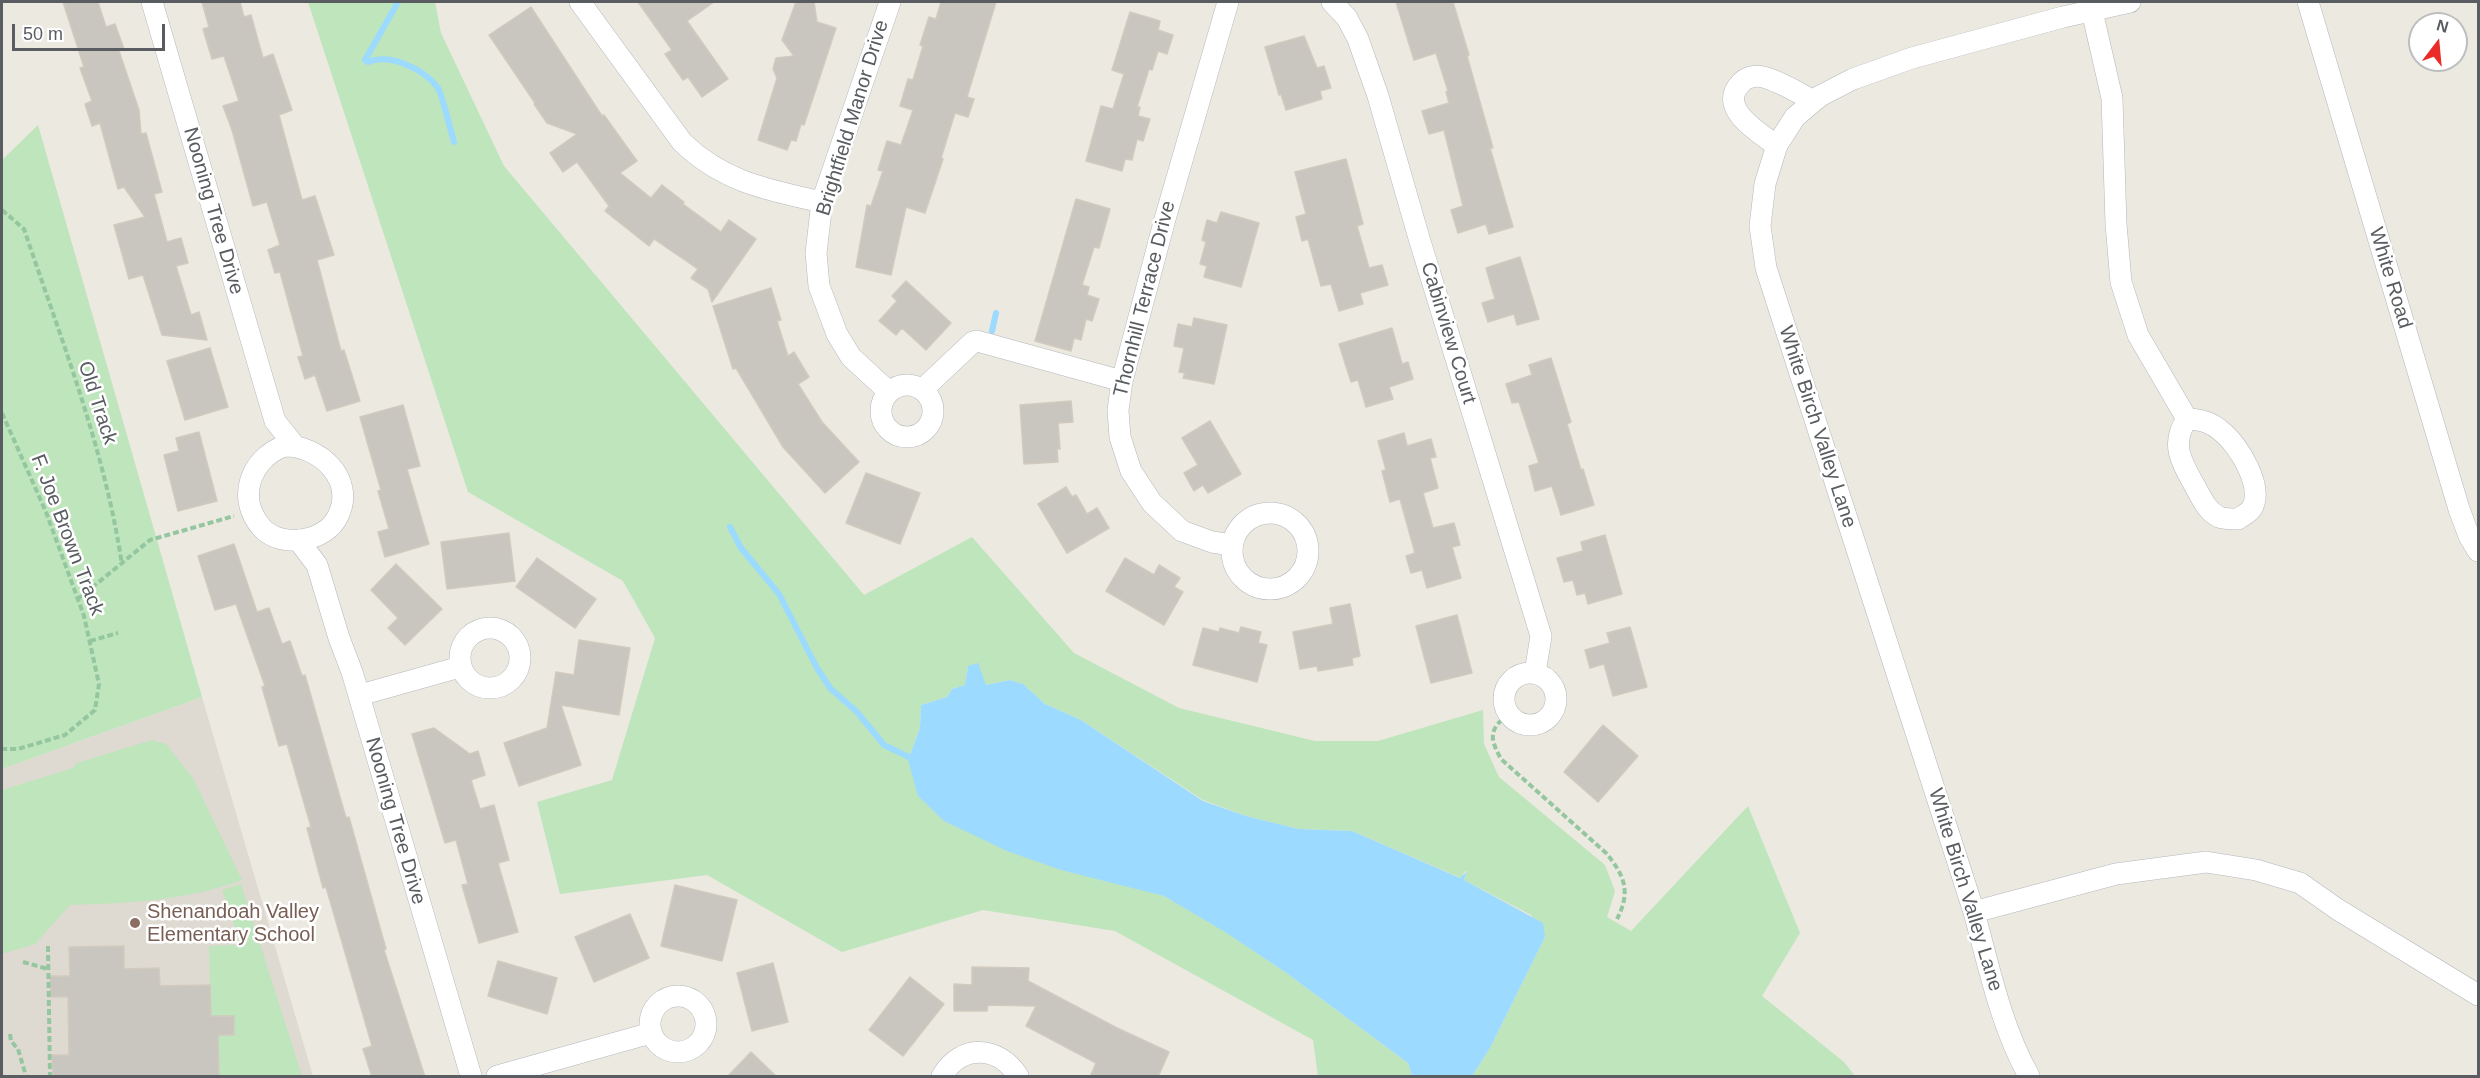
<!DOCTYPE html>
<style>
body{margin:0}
#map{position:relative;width:2480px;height:1078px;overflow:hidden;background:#ece9e0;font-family:Arial,sans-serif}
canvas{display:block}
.frame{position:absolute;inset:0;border:3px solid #595d61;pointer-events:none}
.north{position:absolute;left:2408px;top:12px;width:60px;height:60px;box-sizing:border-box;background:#fff;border:2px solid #bdbec0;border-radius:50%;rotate:16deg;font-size:16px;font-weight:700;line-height:24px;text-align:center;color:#595d61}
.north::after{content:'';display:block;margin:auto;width:21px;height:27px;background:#eb2b27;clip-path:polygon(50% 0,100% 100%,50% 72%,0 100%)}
.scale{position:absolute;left:12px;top:24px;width:153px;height:27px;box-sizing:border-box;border:3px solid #595d61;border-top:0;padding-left:8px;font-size:18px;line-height:21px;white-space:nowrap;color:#595d61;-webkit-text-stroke:4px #fff;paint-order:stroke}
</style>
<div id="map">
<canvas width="2480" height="1078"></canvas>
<div class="frame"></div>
<div class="north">N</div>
<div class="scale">50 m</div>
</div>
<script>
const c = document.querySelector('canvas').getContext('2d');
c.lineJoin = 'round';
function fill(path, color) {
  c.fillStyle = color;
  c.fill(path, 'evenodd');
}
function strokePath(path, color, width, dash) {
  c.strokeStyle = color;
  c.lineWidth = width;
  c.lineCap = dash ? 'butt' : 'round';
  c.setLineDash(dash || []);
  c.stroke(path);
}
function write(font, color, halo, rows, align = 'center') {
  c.font = font + ' Arial,sans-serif';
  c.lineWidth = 5;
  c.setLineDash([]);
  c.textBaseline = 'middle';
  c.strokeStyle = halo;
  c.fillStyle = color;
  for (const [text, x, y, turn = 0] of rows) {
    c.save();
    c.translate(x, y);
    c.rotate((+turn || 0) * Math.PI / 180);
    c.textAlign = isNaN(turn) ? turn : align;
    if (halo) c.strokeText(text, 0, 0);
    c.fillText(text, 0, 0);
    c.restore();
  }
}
const education = new Path2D(`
 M202,697L313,1076H2V769Z`);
const green = new Path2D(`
 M308,2H435L441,33L504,166L864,595L972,537L1074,653L1179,708L1315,741H1378L1483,710L1484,744L1499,777L1605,865L1615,891L1607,917L1631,931L1748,806L1800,933L1762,996L1844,1062L1855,1076H1472L1490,1048L1545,937L1531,915L1464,880L1467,872L1465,871L1461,878L1352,831L1299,829L1246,816L1203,800L1081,720L1045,704L1023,684L1010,680L985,685L968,666L965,685L952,689L947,697L921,705L920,728L908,760L1114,882L1164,896L1225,931L1285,972L1408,1063L1412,1076H1318L1313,1040L1115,931L983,910L842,952L707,875L560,894L537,802L612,780L655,638L623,581L468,492Z
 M38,125L202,697L2,769V160Z
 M152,740L166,744L193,778L242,880C185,901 129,903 70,905L35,944L2,954V790L73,768L77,763Z
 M241,884L302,1076H219L218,1035H234V1016H211L209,946L241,945L222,890Z`);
const water = new Path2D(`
 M978,663L986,685L1010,680L1023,684L1045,704L1081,720L1203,801L1246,816L1299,829L1352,831L1460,878L1467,871L1464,880L1543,923L1545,937L1490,1048L1472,1076H1412L1408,1063L1285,972L1225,932L1164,896L1061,870L1007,851L944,821L918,796L908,760L920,728L921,705L947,697L952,689L965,685L968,666Z`);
const stream = new Path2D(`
 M398,2L365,60L368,62C390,53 424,69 438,88C442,94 451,132 454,142
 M992,331L996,313
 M730,527L741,548L779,594L817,668L830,688L857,712L884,745L909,757`);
const building = new Path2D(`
 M63,2H98L106,27L115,24L124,49L119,51L139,110L141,134L146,133L162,192L154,194L167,242L181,238L188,263L176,266L191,315L199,312L207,340L162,335L143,275L129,279L114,225L145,217L124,187L118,189L100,123L92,126L85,104L92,101L80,68L84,67Z
 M202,2H240L244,17L251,15L263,58L273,54L292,110L279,115L302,200L315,196L334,255L317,260L341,351L344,350L360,401L327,411L315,375L305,379L298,357L303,356L280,272L275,273L268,250L280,245L267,202L253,206L232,130L223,106L239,101L224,56L212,59L203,29L209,27Z
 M638,2H714L687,21L728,79L702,97L688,77L683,80L665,54L672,50Z
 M796,2H814L817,22L836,28L804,125L801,124L796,141L791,140L787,150L758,140L777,78L773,69L776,58L794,56L782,40Z
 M941,2H996L967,97L974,99L968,117L955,113L941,158L943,159L925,213L906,207L891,275L856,267L867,205L871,206L883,171L878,170L887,141L901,145L913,110L900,106L908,79L913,80L923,46L920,45L929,17L936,19Z
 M1396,2H1453L1469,55L1467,56L1493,148H1490L1513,227L1489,234L1486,224L1458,233L1451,210L1463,206L1444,130L1429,134L1422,111L1449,103L1446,92L1448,91L1436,53L1414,60Z
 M531,7L602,116L604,115L637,161L620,173L651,198L662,185L684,202L683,204L721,232L729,220L756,239L712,302L708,289L691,278L698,269L654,239L649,246L605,211L609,206L577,162L563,172L550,153L577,134L547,123L534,104L535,103L489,35Z
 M1130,12L1160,21L1158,30L1173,35L1167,54L1158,51L1152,70L1149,69L1137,107H1140L1138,116L1150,119L1143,141L1137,139L1132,160L1125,159L1122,171L1086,161L1101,106L1113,109L1124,74L1112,70Z
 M1304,36L1317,68L1324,66L1331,88L1320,91L1322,99L1286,110L1281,94L1279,95L1265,47Z
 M1346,159L1363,224L1357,226L1369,268L1382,265L1388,285L1360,293L1363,304L1339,311L1331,284L1321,286L1308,239L1302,241L1296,217L1306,214L1295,172Z
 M1076,199L1110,209L1099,248L1094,247L1082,285L1089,287L1087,295L1099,299L1092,321L1086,319L1081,340L1074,338L1071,351L1035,341Z
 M1221,212L1259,223L1241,287L1204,277L1207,266L1200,264L1206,242L1202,240L1207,220L1217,223Z
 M1520,257L1539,319L1517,325L1514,314L1488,322L1482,303L1495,299L1486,268Z
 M906,281L951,323L926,350L902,328L896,335L879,321L897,301L892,296Z
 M771,288L781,320L777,321L788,356L794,352L809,377L798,384L822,422L859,462L825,493L783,447L736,368L733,369L713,306Z
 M1194,318L1227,325L1214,384L1183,378L1185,373L1179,372L1184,348L1174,346L1178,324L1192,327Z
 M1392,328L1402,364L1408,362L1413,379L1389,387L1393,399L1366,407L1358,380L1351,382L1339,344Z
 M210,348L228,407L185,420L167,361Z
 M1551,358L1571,422L1567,424L1581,470L1583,469L1594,505L1561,515L1552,486L1535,491L1529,466L1539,463L1519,402L1512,403L1506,384L1532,375L1529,365Z
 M1071,401L1073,422L1058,423L1060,449H1057L1058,462L1024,464L1020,405Z
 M403,405L420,466L407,469L429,544L385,557L378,532L389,529L378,491L381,490L360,417Z
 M1210,421L1241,474L1208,493L1203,485L1194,491L1184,473L1198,465L1182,438Z
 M199,432L217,501L178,511L164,455L179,451L176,438Z
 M1404,433L1407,446L1431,439L1436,457L1430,458L1438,488L1423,493L1433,528L1454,523L1460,545L1452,547L1461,578L1427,588L1422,570L1411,573L1406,556L1415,553L1400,499L1390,502L1382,471L1386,470L1378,441Z
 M866,473L920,493L900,544L846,523Z
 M1066,487L1072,497L1076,495L1087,514L1097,508L1109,528L1067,553L1038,504Z
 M509,533L515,581L447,589L441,542Z
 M1605,535L1622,594L1588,604L1585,593L1577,595L1573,580L1564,582L1557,558L1583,551L1581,542Z
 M234,544L257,612L269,608L282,644L290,641L302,676L305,675L346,818L349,817L386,949L384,950L425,1077H372L363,1049L372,1046L326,887L323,888L307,828L311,827L287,744L279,746L262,687L265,686L236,604L215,610L198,556Z
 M537,558L596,599L575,628L516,587Z
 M1125,558L1154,575L1159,565L1180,578L1174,587L1183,592L1164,625L1106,591Z
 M396,564L442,609L405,645L388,628L398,618L371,590Z
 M1350,604L1360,656L1352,658L1353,665L1318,671L1317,666L1300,669L1293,632L1333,624L1330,608Z
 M1457,615L1472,673L1431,683L1416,626Z
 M1241,627L1261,632L1258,643L1267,645L1257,682L1193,665L1203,628L1219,632L1220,628L1239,633Z
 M1630,627L1647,687L1613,696L1604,664L1590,668L1585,650L1610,643L1607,633Z
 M579,640L630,648L619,715L561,705L581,765L519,786L504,743L547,728L556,672L574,675Z
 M1603,725L1638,756L1598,802L1564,772Z
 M434,728L470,754L478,751L485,775L471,780L480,809L494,805L509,860L498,863L518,932L479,943L462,885L468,884L456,840L445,843L412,734Z
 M675,885L737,900L722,961L661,946Z
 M630,914L649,958L594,982L575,937Z
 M124,946V969L159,968L160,986L210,985L211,1016H234V1035H218L219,1077L53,1076L52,1055H69L68,997H51L50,976H70L69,947Z
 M498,961L557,978L547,1014L488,996Z
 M773,963L788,1022L752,1031L737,973Z
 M972,967L1029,968L1028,981L1117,1028L1169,1052L1158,1077H1090L1096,1063L1026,1026L1036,1006L988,1005L987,1011H954V984L972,985Z
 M910,977L944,1004L903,1056L869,1030Z
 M751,1052L777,1077H727Z`);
const path = new Path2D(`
 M2,210L24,229C61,339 105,450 122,565
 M2,413L46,512L84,616L99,684L95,710L65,735L18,749H2
 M78,599L150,540L234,516
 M90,641L118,633
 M1509,714C1489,729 1489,737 1501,759L1606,853C1625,876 1631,892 1617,919
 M48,946L50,1076
 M23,962L48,969
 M10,1034L11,1041L18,1049L26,1076`);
const minor = new Path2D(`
 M152,2L275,421L295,446
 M580,2L682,142C723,182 768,190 822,202
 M1228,2L1165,219L1122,381L1118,410L1120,437L1131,471L1152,503L1182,531L1212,542L1232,545
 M1332,2L1347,18L1358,39L1378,96L1419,238L1541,636L1535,673
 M2308,2L2459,509L2469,536L2478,551
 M2092,11L2112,98L2116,224L2121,282L2138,335L2187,419
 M1777,146C1760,133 1716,108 1741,83C1746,77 1756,75 1763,77C1780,81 1798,93 1814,101
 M881 411a26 26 0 1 1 52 0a26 26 0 1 1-52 0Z
 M922,390L973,342L977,341L1122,381
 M889,392L851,357L837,334L819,286L816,253L822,202L890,2
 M2187,419C2200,419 2211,422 2221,431C2239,445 2264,487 2252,508C2249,513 2242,516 2238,519C2232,519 2224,519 2219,517C2207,511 2202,499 2196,488C2183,465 2169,445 2187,419Z
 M284,446C319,445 356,479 338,516C326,542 282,549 262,528C236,499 250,459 284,446Z
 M1232 551a38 38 0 1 1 76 0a38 38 0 1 1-76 0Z
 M298,540L317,565L339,638L352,672L471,1076
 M460 658a30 30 0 1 1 60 0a30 30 0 1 1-60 0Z
 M1504 699a26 26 0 1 1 52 0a26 26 0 1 1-52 0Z
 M360,695L460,667
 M1974,912L2116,874L2206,862L2256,870L2300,883L2337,909L2478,995
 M650 1024a28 28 0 1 1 56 0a28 28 0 1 1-56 0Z
 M497,1076L651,1033
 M942,1076C961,1044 998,1045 1018,1076
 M2029,1076C2001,1026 1989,967 1974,912L1766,268L1760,226L1765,184L1777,145L1795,117L1820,96L1853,79L1912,58L2063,17L2130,2`);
const markers = [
 [135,923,6,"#8d6e63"]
];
const streetNames = [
 ["Brightfield Manor Drive",853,118,-73],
 ["Nooning Tree Drive",213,211,74],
 ["White Road",2390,278,73],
 ["Thornhill Terrace Drive",1145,299,-76],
 ["Cabinview Court",1448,333,73],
 ["Old Track",97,403,72],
 ["White Birch Valley Lane",1817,427,72],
 ["F. Joe Brown Track",67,535,69],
 ["Nooning Tree Drive",395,821,74],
 ["White Birch Valley Lane",1965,890,73]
];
const educationNames = [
 ["Shenandoah Valley",147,912],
 ["Elementary School",147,935]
];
fill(education, '#dedad1');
fill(green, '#bee5bb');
fill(water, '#9ddaff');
strokePath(stream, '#9ddaff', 6);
fill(building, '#c9c5bf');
strokePath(building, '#d1cabe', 1.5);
strokePath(minor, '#b3b7bb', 22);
strokePath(path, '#94c6a0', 4, [6, 3]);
strokePath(minor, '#fff', 21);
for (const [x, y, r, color] of markers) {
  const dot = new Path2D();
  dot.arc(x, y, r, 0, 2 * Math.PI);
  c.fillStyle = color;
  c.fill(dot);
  strokePath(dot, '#fff', 2);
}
write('20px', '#595d61', '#fff', streetNames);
write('20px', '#785e54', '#fff', educationNames, 'left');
</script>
